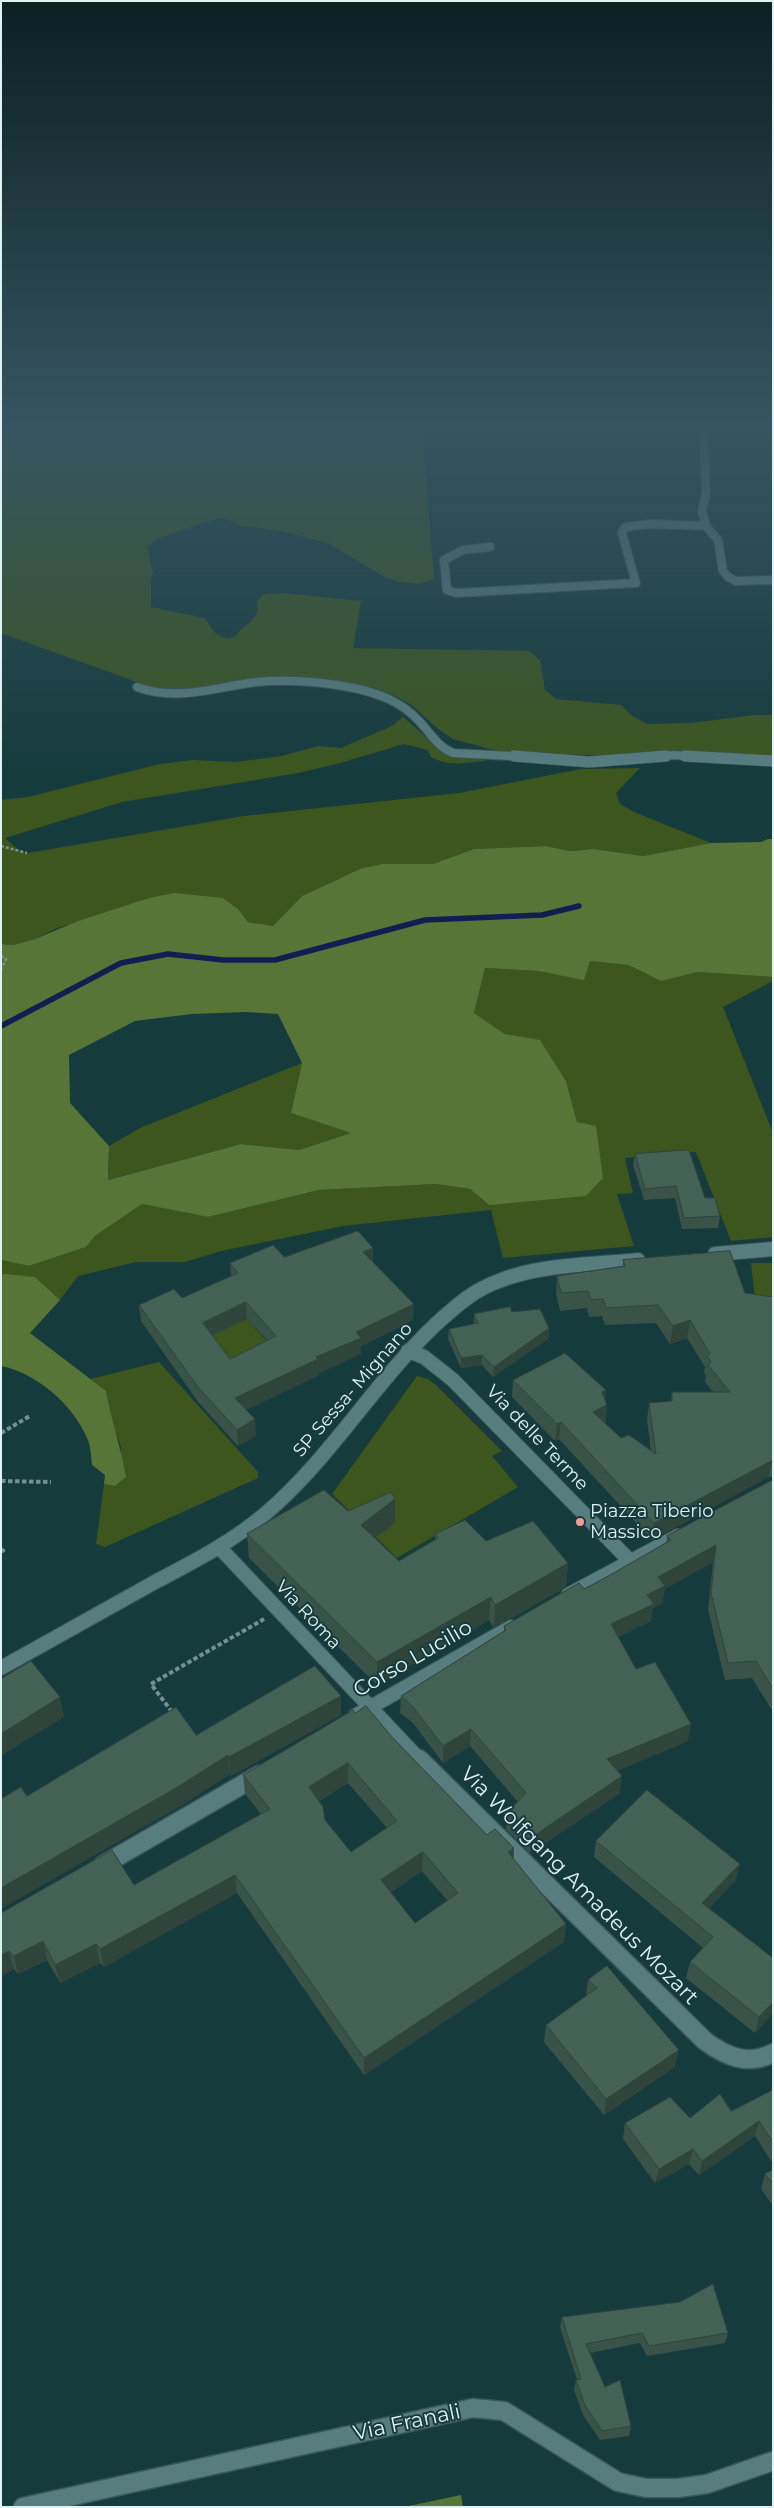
<!DOCTYPE html>
<style>
body{margin:0}
#map{position:relative;width:774px;height:2508px;overflow:hidden;background:#163b3d;font-family:Montserrat,sans-serif}
canvas{display:block}
.frame{position:absolute;inset:0;border:2px solid #dff2f3;pointer-events:none}
</style>
<div id="map">
<canvas width="774" height="2508"></canvas>
<div class="frame"></div>
</div>
<script>
const c = document.querySelector('canvas').getContext('2d');
c.lineJoin = 'round';
function fill(path, color) {
  c.fillStyle = color;
  c.fill(path, 'evenodd');
}
function strokePath(path, color, width, dash) {
  c.strokeStyle = color;
  c.lineWidth = width;
  c.lineCap = dash ? 'butt' : 'round';
  c.setLineDash(dash || []);
  c.stroke(path);
}
function write(font, color, halo, rows, align = 'center') {
  c.font = font + ' Montserrat,sans-serif';
  c.lineWidth = 4;
  c.setLineDash([]);
  c.textBaseline = 'middle';
  c.strokeStyle = halo;
  c.fillStyle = color;
  for (const [text, x, y, turn = 0] of rows) {
    c.save();
    c.translate(x, y);
    c.rotate((+turn || 0) * Math.PI / 180);
    c.textAlign = isNaN(turn) ? turn : align;
    if (halo) c.strokeText(text, 0, 0);
    c.fillText(text, 0, 0);
    c.restore();
  }
}
const green = new Path2D(`
 M24,426H422L434,579L419,584L399,582L383,576L328,543L278,530L241,526L229,520L219,518L157,539L147,547L153,572L151,580V607L204,618C214,631 217,641 235,637C244,623 261,621 257,602L263,594L283,593L361,601L353,648L529,651L540,660L545,690L556,699L621,705L631,715L647,724L691,723L754,715H773V756L674,750L606,756L497,751L453,739L437,728L413,706L394,695L372,687L335,681L284,678L180,691L159,690L1,633V435Z
 M710,426H767L762,435L713,430Z
 M403,717L446,754L488,760C469,763 449,767 431,757L428,750L404,744L340,763L298,773L122,802L5,838L20,851L28,853L244,816L459,793L581,769L640,768L616,793L620,804L634,812L711,843L643,856L594,849L570,851L546,846L474,849L433,864L408,865L340,878L302,896L273,926L248,922L238,909L149,898L55,929L35,939L14,945L1,944V800L28,797L160,764L192,760L236,762L282,756L318,746L341,748L392,726Z
 M590,961L628,965L661,981L698,972L773,977V981L723,1007L773,1133V1237L731,1241L696,1152L625,1158L633,1193L617,1194L634,1246L503,1258L491,1210L343,1226L221,1251L185,1262H136L78,1276L60,1300L35,1277L1,1275V1260L29,1266L86,1247L95,1236L142,1204L208,1217L319,1190L436,1184L470,1189L489,1205L577,1122L566,1081L540,1041L505,1034L474,1013L485,968L538,971L584,979Z
 M302,1063L291,1113L352,1133L299,1150L241,1144L107,1180L109,1170V1146L140,1128Z
 M751,1263H773V1315L755,1300Z
 M247,1319L277,1352L232,1375L204,1339Z
 M159,1362L258,1472V1478L105,1547L96,1544L104,1484L115,1486L121,1447L111,1421L106,1391L90,1379Z
 M417,1376L428,1379L436,1385L502,1451L492,1456L518,1487L397,1558L332,1494Z`);
const forest = new Path2D(`
 M768,839H773V977L698,972L661,981L628,965L590,961L584,980L538,971L485,968L474,1013L505,1034L540,1040L566,1081L577,1122L596,1126L603,1178L586,1196L489,1205L470,1189L436,1184L319,1190L208,1217L142,1204L95,1236L86,1247L29,1266L1,1260V944L14,945L35,939L78,921L149,898L174,893L223,898L238,909L248,922L273,926L302,896L360,869L382,864H433L474,849L546,846L570,851L594,849L643,856L711,843L761,842ZM246,1012L278,1014L302,1063L291,1113L351,1133L299,1150L241,1144L108,1180L109,1146L70,1103L69,1055L135,1021L192,1014Z
 M5,1274L35,1277L60,1300L30,1333L106,1391C111,1420 121,1447 126,1477L115,1486L104,1484L105,1475L92,1465C91,1457 91,1446 87,1438C73,1405 37,1373 1,1366V1275Z
 M461,2495L463,2507H404Z`);
const stream = new Path2D(`
 M1,1026L121,963L168,954L223,960H275L425,920L542,915L579,906`);
const pathFar1 = new Path2D(`
 M1,846L27,853
 M1,956L6,959L1,970`);
const path = new Path2D(`
 M1,1433L30,1416
 M1,1481L51,1482
 M1,1549L6,1553
 M172,1712L151,1684L264,1619`);
const minorFar3 = new Path2D(`
 M703,426L706,492L702,511L706,526L718,540L723,571L728,577L736,581L773,580
 M490,547L463,550L444,560L447,590L456,593L636,583L622,533L625,527L652,524L706,526
 M137,687C178,702 215,687 256,682C289,679 323,682 354,688C381,694 402,702 420,722C431,734 438,747 453,753L531,757
 M651,757L674,755L706,757`);
const minorFar2 = new Path2D(`
 M514,756L589,762L666,756
 M685,756L773,761`);
const minorFar1 = new Path2D(`
 M715,1254L773,1249
 M408,1351L424,1357L453,1380L631,1562
 M219,1547L420,1760
 M568,1595L678,1536
 M1,1668C52,1639 104,1611 155,1582C193,1562 232,1542 265,1514C330,1459 373,1384 435,1325C455,1307 473,1290 499,1281C541,1264 593,1265 638,1260
 M355,1716L511,1627`);
const minor = new Path2D(`
 M419,1759L705,2041C727,2057 748,2066 773,2053
 M103,1865L259,1775
 M23,2507L473,2408L504,2411L618,2482L646,2488H678L707,2484L773,2461`);
const wall = new Path2D(`
 M635,1154L705,1198L720,1216L718,1228L682,1229L675,1198L644,1200L633,1165Z
 M284,1257L373,1263L413,1320L361,1346V1354L319,1373V1375L246,1410L256,1436L238,1446L199,1403L141,1321L139,1305L182,1298L231,1276L230,1263ZM247,1319L267,1340L230,1359L212,1336Z
 M623,1260L745,1293L773,1297V1477H769L652,1540L559,1439L555,1441L512,1397L513,1380L605,1398L606,1422L604,1423L621,1438L651,1451L647,1420L649,1403L671,1401L672,1392H713L705,1382L706,1376L704,1373L705,1367L687,1338L670,1344L656,1323L605,1325L602,1316L589,1317L587,1308L560,1311L556,1293L557,1276L623,1266Z
 M512,1312L549,1328L548,1339L493,1377L482,1365L461,1368L448,1339L449,1329L474,1324V1314Z
 M773,1480V1712L752,1678L725,1680L708,1610L713,1562L665,1589L662,1603L653,1608L651,1621L618,1637L636,1669L688,1741L617,1771L620,1793L530,1853L506,1829L507,1813L518,1802L470,1746L443,1763L413,1723L400,1713L401,1696L504,1631V1626L584,1589L603,1579L666,1543L667,1536Z
 M348,1511L395,1523L375,1538L399,1561L435,1540V1534L486,1541L568,1563L566,1587L494,1628L489,1620L377,1685L249,1558L247,1534Z
 M355,1713L392,1737L487,1835L513,1858L566,1924L564,1942L364,2075L237,1893L104,1967L100,1963L60,1983L47,1960L18,1974L14,1969L1,1976V1913L134,1885L261,1814L245,1794L243,1775ZM348,1783L387,1828L351,1852L325,1820L319,1801ZM422,1871L448,1901L415,1923L391,1892Z
 M341,1715L231,1776L230,1774L179,1807L27,1796L196,1735Z
 M596,1841L736,1880L709,1908L773,1958V2013L755,2033L686,1978L690,1962L703,1948L594,1857Z
 M607,1966L675,2067L604,2115L544,2042L546,2025L586,1996L588,1980Z
 M773,2090V2164L755,2136L699,2175L689,2164L655,2183L623,2139L625,2123L690,2118L731,2111Z
 M773,2170V2206L761,2189L765,2174Z
 M562,2317L728,2333L725,2343L647,2356L640,2343L590,2353L605,2387L631,2426L629,2436L600,2440L583,2415L574,2390L576,2380H577L560,2327Z`);
const shadedWall = new Path2D(`
 M373,1248V1264L363,1252Z
 M246,1302L247,1319L204,1339L203,1323Z
 M414,1304L413,1320L361,1346V1354L319,1373V1375L237,1414L235,1398L356,1332Z
 M690,1320L687,1338L670,1344L673,1326Z
 M549,1328L548,1339L493,1377L494,1367Z
 M482,1355V1365L461,1368V1358Z
 M606,1390L604,1407L607,1405L606,1422L591,1430L593,1412L602,1392Z
 M255,1419L256,1436L238,1446L237,1430Z
 M561,1422L559,1439L555,1441L557,1424Z
 M772,1460L769,1477L652,1540L654,1523Z
 M395,1499V1523L361,1548V1525Z
 M716,1545L713,1562L665,1589L662,1603L653,1608L651,1621L609,1641L611,1624L647,1595L658,1577Z
 M568,1563L566,1587L494,1628L495,1605Z
 M491,1597L489,1620L377,1685V1662Z
 M341,1696V1715L231,1776L229,1757Z
 M60,1697L64,1717L1,1756V1734Z
 M691,1724L688,1741L605,1776L607,1759Z
 M471,1729L470,1746L443,1763V1746Z
 M228,1755L230,1774L179,1807L1,1909V1888Z
 M348,1763V1783L309,1806V1787Z
 M622,1776L620,1793L530,1853L532,1837Z
 M514,1848L513,1867L508,1852Z
 M423,1852L422,1871L381,1899V1880Z
 M740,1864L736,1880L699,1919L702,1903Z
 M235,1875L237,1893L104,1967L100,1949Z
 M566,1924L564,1942L364,2075V2058Z
 M43,1941L47,1960L18,1974L14,1956Z
 M96,1944L100,1963L60,1983L55,1965Z
 M9,1951L14,1969L1,1976V1955Z
 M773,2002V2013L755,2033L759,2017Z
 M679,2050L675,2067L604,2115L606,2099Z
 M759,2121L755,2136L699,2175L702,2161Z
 M693,2149L689,2164L655,2183L659,2169Z`);
const building = new Path2D(`
 M689,1150L705,1198H715L720,1216L684,1218L676,1186L645,1189L635,1154Z
 M358,1231L373,1248L363,1252L414,1304L356,1332L361,1338L316,1357L318,1359L235,1398L255,1419L237,1430L198,1387L139,1305L174,1289L182,1298L238,1273L230,1263L273,1245L284,1257ZM246,1302L276,1336L230,1359L203,1323Z
 M730,1251L745,1293L773,1297V1460L654,1523L561,1422L557,1424L513,1380L565,1353L606,1390L602,1392L607,1405L593,1412L621,1438L629,1435L656,1454L649,1403L672,1401V1392H730L708,1365L711,1362L707,1356L710,1354L690,1320L673,1326L658,1305L606,1308L603,1299L591,1300L588,1291L561,1293L557,1276L625,1266L623,1260Z
 M510,1307L512,1312L540,1309L549,1328L494,1367L482,1355L461,1358L449,1329L478,1323L474,1314Z
 M773,1480V1689L756,1661L728,1663L711,1593L716,1545L658,1577L665,1586L647,1595L654,1604L611,1624L636,1669L655,1662L691,1724L607,1759L622,1776L532,1837L507,1813L526,1793L471,1729L443,1746L413,1707L401,1696L506,1630L504,1626L579,1583L584,1589L603,1579L671,1540L667,1536Z
 M324,1490L348,1511L391,1492L395,1499L361,1525L399,1561L438,1538L435,1534L465,1520L486,1541L533,1521L568,1563L495,1605L491,1597L377,1662L247,1534Z
 M31,1661L60,1697L1,1734V1679Z
 M315,1666L341,1696L229,1757L228,1755L176,1788L1,1888V1799L21,1787L27,1796L176,1707L196,1735Z
 M366,1706L392,1737L487,1835L495,1829L514,1848L508,1852L566,1924L364,2058L235,1875L100,1949L96,1944L55,1965L43,1941L14,1956L9,1951L1,1955V1913L112,1850L134,1885L270,1809L243,1775L353,1710L355,1713ZM348,1763L397,1821L351,1852L325,1820L323,1807L309,1787ZM423,1852L458,1893L415,1923L381,1880Z
 M647,1790L740,1864L702,1903L773,1958V2002L759,2017L690,1962L713,1937L596,1841Z
 M607,1966L679,2050L606,2099L546,2025L597,1988L588,1980Z
 M773,2090V2142L759,2121L702,2161L693,2149L659,2169L625,2123L670,2097L690,2118L720,2094L731,2111Z
 M773,2170V2184L765,2174Z
 M713,2284L728,2333L649,2346L642,2333L586,2344L605,2387L620,2380L631,2426L602,2431L585,2405L576,2380L581,2379L562,2317L680,2302Z`);
const markers = [
 [580,1522,5,"#f59c93"]
];
const streetNames = [
 ["SP Sessa- Mignano",353,1390,-49],
 ["Via delle Terme",537,1438,46],
 ["Via Roma",308,1615,47]
];
const poiNames = [
 ["Piazza Tiberio",590,1512],
 ["Massico",590,1533]
];
const nearStreetnames = [
 ["Corso Lucilio",413,1659,-30],
 ["Via Wolfgang Amadeus Mozart",579,1886,45],
 ["Via Franali",407,2423,-12]
];
fill(green, '#3c561e');
fill(forest, '#567537');
strokePath(stream, '#141d52', 5.5);
strokePath(minorFar3, '#3a575a', 10);
strokePath(minorFar2, '#3a575a', 12);
strokePath(minorFar1, '#3a575a', 16);
strokePath(minor, '#3a575a', 21);
strokePath(pathFar1, '#739092', 2.5, [3, 2]);
strokePath(path, '#739092', 4, [4.5, 2.5]);
strokePath(minorFar3, '#587d7f', 8);
strokePath(minorFar2, '#587d7f', 11);
strokePath(minorFar1, '#587d7f', 14);
strokePath(minor, '#587d7f', 18);
fill(wall, '#3a5348');
fill(shadedWall, '#2f443b');
fill(building, '#436154');
strokePath(building, '#2f443b', 1);
const sky = c.createLinearGradient(0, 0, 0, 777);
sky.addColorStop(0, '#0c2022');
sky.addColorStop(0.55, '#365562');
sky.addColorStop(1, '#36556200');
c.fillStyle = sky;
c.fillRect(0, 0, 774, 777);
for (const [x, y, r, color] of markers) {
  const dot = new Path2D();
  dot.arc(x, y, r, 0, 2 * Math.PI);
  c.fillStyle = color;
  c.fill(dot);
  strokePath(dot, '#163b3d', 2);
}
write('18px', '#dff2f3', '#163b3d', streetNames);
write('18px', '#dff2f3', '#163b3d', poiNames, 'left');
write('21px', '#dff2f3', '#163b3d', nearStreetnames);
</script>
